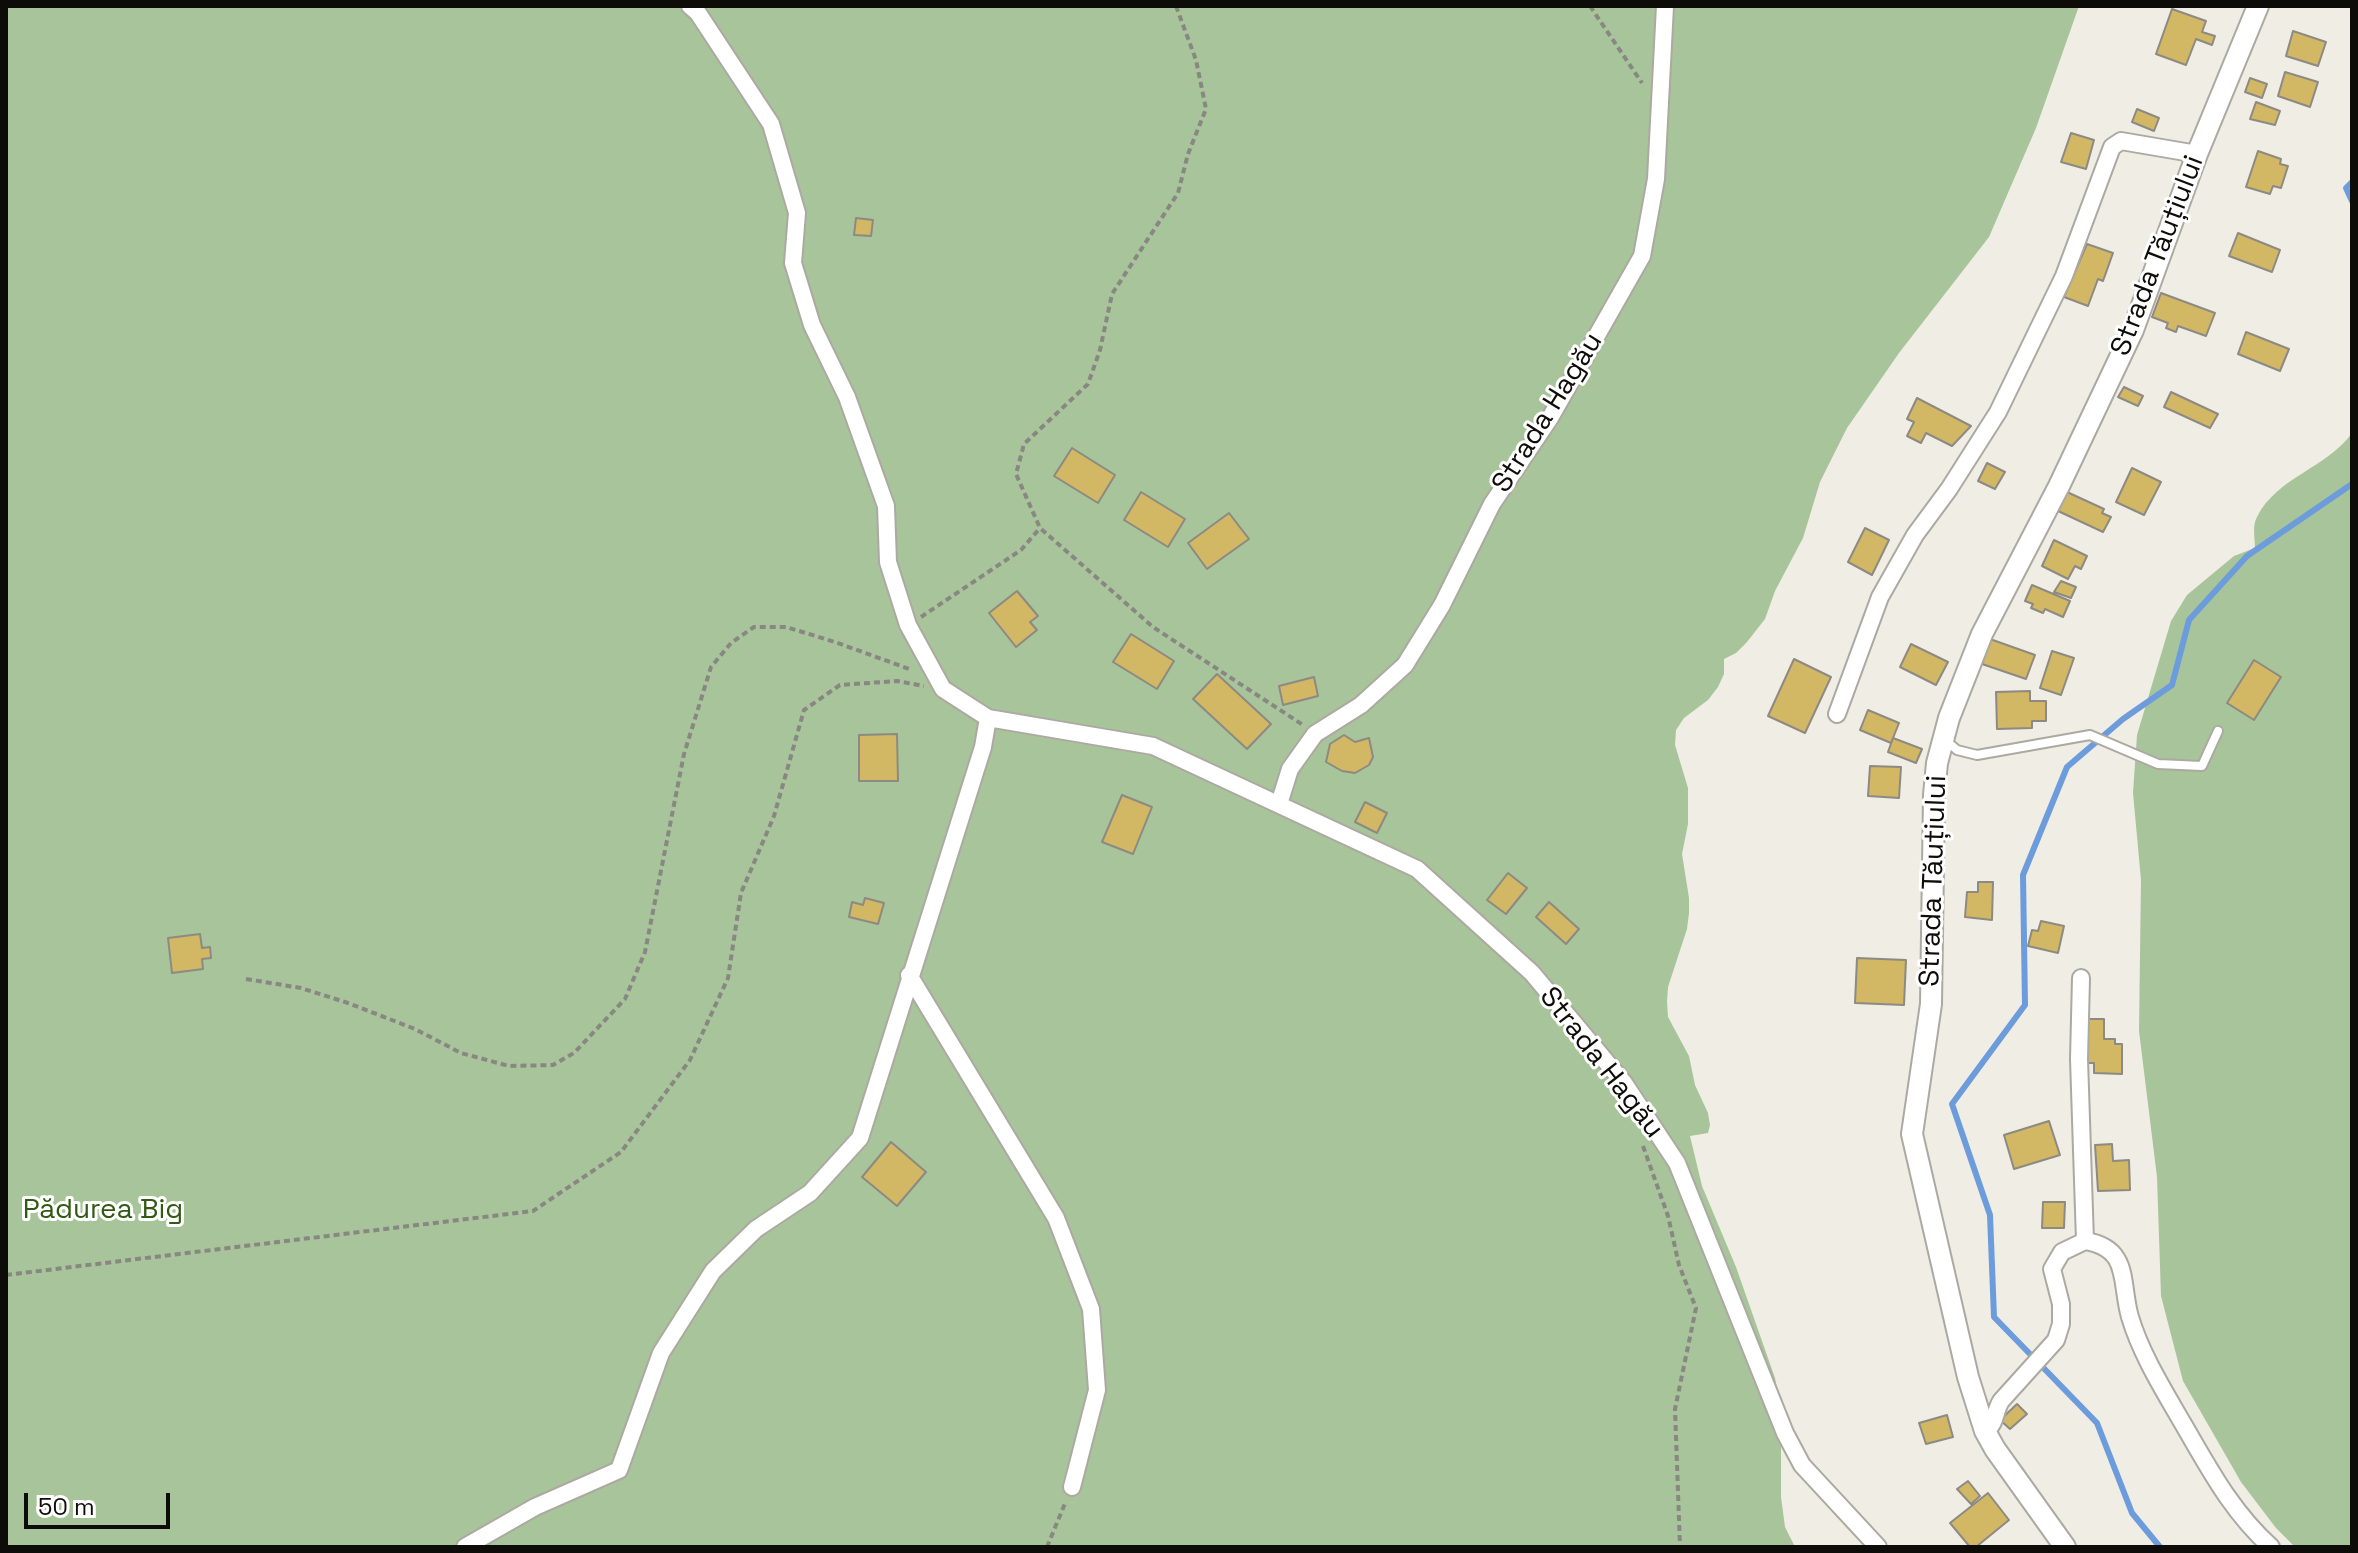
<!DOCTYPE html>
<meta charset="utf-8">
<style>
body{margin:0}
#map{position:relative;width:2358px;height:1553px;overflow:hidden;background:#f0ede4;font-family:"Space Grotesk",sans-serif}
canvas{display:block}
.frame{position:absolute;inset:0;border:8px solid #0d0c09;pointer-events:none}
.scale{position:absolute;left:24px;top:1493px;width:146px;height:36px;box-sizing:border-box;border:4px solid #0d0c09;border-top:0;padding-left:10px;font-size:24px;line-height:28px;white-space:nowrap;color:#0d0c09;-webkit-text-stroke:6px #fff;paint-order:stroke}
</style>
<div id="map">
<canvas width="2358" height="1553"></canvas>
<div class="frame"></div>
<div class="scale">50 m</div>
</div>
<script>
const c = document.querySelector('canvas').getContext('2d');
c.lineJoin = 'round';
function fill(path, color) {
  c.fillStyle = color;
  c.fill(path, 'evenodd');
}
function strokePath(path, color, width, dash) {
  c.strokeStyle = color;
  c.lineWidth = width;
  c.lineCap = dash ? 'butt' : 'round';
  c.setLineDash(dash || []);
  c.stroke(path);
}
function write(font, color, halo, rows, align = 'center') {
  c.font = font + ' "Space Grotesk",sans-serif';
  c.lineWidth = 6;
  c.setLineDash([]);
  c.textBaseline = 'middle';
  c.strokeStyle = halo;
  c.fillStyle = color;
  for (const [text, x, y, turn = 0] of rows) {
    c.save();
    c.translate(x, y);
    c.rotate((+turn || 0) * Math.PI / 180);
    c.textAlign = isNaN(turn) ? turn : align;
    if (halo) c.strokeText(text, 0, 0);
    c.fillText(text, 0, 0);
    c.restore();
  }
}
const green = new Path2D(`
 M6,6H2079L2036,128L1989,237L1899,353L1847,428L1820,482L1803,538L1775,591L1765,619L1747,642L1736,653L1724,659V674L1718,687L1708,700L1684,718L1676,730L1675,745L1688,788V824L1682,854L1689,898V913L1687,929L1668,987L1667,1002L1668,1017L1689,1056L1695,1085L1708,1113L1710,1125L1708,1133L1690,1136L1702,1186L1736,1267L1775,1378L1781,1407V1497L1785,1527L1795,1547H6Z
 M2352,433V1547H2295L2276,1528L2241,1482L2183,1381L2161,1296L2157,1177L2139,1031L2141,880L2133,793L2137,735L2171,621L2187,595L2234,556L2255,548C2255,538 2252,526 2257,517C2277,477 2327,468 2352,433Z`);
const stream = new Path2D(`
 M2352,182L2346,188L2352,201
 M2160,1547L2132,1513L2097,1423L1994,1317L1990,1215L1952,1104L2025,1005L2023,875L2067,767L2123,719L2172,685L2189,620L2247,556L2352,484`);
const building = new Path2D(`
 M2172,9L2206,21L2202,32L2215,36L2212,45L2196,39L2186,65L2156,54Z
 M2293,31L2326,42L2318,66L2286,56Z
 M2285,72L2318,82L2310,107L2278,96Z
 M2250,78L2267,84L2262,98L2245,92Z
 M2256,102L2280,111L2275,125L2250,119Z
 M2137,109L2159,118L2154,131L2132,122Z
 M2071,133L2094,140L2086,169L2061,162Z
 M2258,151L2281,159L2280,164L2288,166L2281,188L2273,186L2270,194L2246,187Z
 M856,218L873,220L871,236L854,235Z
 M2238,233L2280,250L2272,272L2229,256Z
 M2087,244L2113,253L2103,281L2098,279L2088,306L2064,297Z
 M2161,293L2215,313L2206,336L2178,326L2176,332L2166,328L2168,323L2152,317Z
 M2246,332L2289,349L2280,371L2238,354Z
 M2124,387L2143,396L2138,406L2118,397Z
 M2171,392L2218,414L2210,428L2164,407Z
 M1917,398L1971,426L1952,446L1926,433L1921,443L1907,436L1914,422L1907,419Z
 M1072,448L1115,475L1098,503L1054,476Z
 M1987,463L2005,472L1995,489L1978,481Z
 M2132,468L2161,482L2144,515L2116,502Z
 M1141,492L1185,519L1168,547L1124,520Z
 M2067,492L2104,509L2102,513L2111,517L2103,532L2058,511Z
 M1229,513L1249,539L1207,569L1188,543Z
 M1865,528L1889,540L1872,575L1848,562Z
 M2054,540L2087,556L2081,569L2075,566L2068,579L2042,566Z
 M2061,581L2076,587L2071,598L2054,592Z
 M2032,585L2070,601L2063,617L2045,609L2043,613L2031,608L2033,604L2025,601Z
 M1017,591L1038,616L1030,622L1037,630L1016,647L989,613Z
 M1131,634L1174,661L1157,689L1113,662Z
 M1990,639L2035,655L2026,679L1982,664Z
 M1911,644L1948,662L1936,685L1900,667Z
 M2052,651L2074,658L2061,695L2040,688Z
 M1794,659L1831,677L1805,733L1768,716Z
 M2254,660L2281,677L2254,720L2227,703Z
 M1217,674L1271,724L1247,749L1193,699Z
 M1314,677L1318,696L1283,705L1279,686Z
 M2030,691V701H2046V721H2032V728L1997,729L1996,692Z
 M1868,710L1899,723L1891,743L1860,730Z
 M897,734L898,781H859V735Z
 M1344,735L1355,742L1369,738L1373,757L1369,765L1355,773L1342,771L1326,762L1330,744Z
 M1893,738L1922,749L1916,763L1888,752Z
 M1870,766L1901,767L1899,798L1868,796Z
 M1122,795L1152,807L1133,854L1102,842Z
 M1365,802L1387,813L1377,833L1355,822Z
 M1508,873L1527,888L1506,914L1487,900Z
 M1978,882H1993L1992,920L1965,917L1967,892H1978Z
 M865,898L884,903L878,924L849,917L852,902L863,905Z
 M1549,902L1579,929L1566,944L1536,917Z
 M2041,921L2064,926L2058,953L2028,946L2032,930L2038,931Z
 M200,934L202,948L210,947L211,958L202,959L203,969L172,973L168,938Z
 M1857,958L1906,960L1904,1005L1855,1003Z
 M2085,1019H2104V1039H2115V1044H2122V1074L2094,1073V1063H2086Z
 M2049,1121L2060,1155L2014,1169L2004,1135Z
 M891,1142L926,1172L897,1206L862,1177Z
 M2112,1144L2113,1161L2129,1160L2130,1190L2098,1191L2095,1145Z
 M2043,1202H2065L2064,1228H2042Z
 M2017,1404L2027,1414L2010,1429L2000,1420Z
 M1947,1415L1953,1437L1926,1444L1919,1423Z
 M1968,1481L1980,1496L1971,1504L1957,1489Z
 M1988,1493L2009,1520L1976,1547H1970L1950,1523Z`);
const path = new Path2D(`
 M1176,6L1196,60L1206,109L1188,154L1178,193L1112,294L1100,350L1088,384L1024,444L1016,474L1040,528L1153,627L1303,725
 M1590,6L1642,83
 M921,617L1021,550L1040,528
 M246,979L301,988L348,1003L415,1029L461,1053L509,1066L553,1065L574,1053L625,999L645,952L684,754L711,667L731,643L754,627H786L835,642L912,670
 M1643,1146L1668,1216L1679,1265L1696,1308L1675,1409L1680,1547
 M6,1275L533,1211L621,1152L690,1060L728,978L741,893L774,816L804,710L840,685L897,681L924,686
 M1047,1547L1066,1501`);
const service = new Path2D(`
 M1944,739L1957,750L1977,755L2090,735L2158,764L2202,766L2218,731`);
const minor = new Path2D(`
 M690,6L698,13L771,124L797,213L793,263L812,325L847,397L886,506L888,562L908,625L943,689L988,718L1153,746L1417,869L1532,973L1624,1083L1677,1163L1785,1433L1802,1465L1878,1547
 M1837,714L1880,597L1915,535L1949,489L1998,412L2064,276L2112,147L2121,141L2197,154
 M1279,804L1290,769L1315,734L1361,705L1405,665L1442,605L1492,504L1550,418L1642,256L1656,179L1665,6
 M909,975L1056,1218L1091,1309L1097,1390L1072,1487
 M2085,1241C2131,1248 2120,1283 2130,1317C2141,1354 2163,1389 2182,1422C2209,1468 2231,1511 2271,1547
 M1985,1431C1997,1423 1994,1412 2001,1401L2056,1340L2061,1324V1304L2052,1269L2062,1252L2085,1241L2079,1059L2081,978
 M465,1547L535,1507L619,1470L661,1353L713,1271L756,1229L810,1193L860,1138L983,747L988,718`);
const tertiary = new Path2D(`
 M2065,1547L1995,1449L1985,1431L1968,1377L1912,1134L1931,1004L1934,795L1937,763L1949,718L1982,634L2059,486L2133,330L2197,154L2258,6`);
const streetNames = [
 ["Strada Tăuțiului",2158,256,-69],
 ["Strada Hagău",1548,413,-58],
 ["Strada Tăuțiului",1934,881,-88],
 ["Strada Hagău",1601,1063,52]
];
const parkNames = [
 ["Pădurea Big",103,1210]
];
fill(green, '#a8c49a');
strokePath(stream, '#6d9cdc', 6);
fill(building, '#d2b765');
strokePath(building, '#8c8a82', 2);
strokePath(service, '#aca9a1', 12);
strokePath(minor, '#aca9a1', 20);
strokePath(tertiary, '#aca9a1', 24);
strokePath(path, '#898781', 4, [6, 4]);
strokePath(service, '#fff', 8);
strokePath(minor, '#fff', 16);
strokePath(tertiary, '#fff', 20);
write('28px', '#0d0c09', '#fff', streetNames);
write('28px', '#325a13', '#fff', parkNames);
</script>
